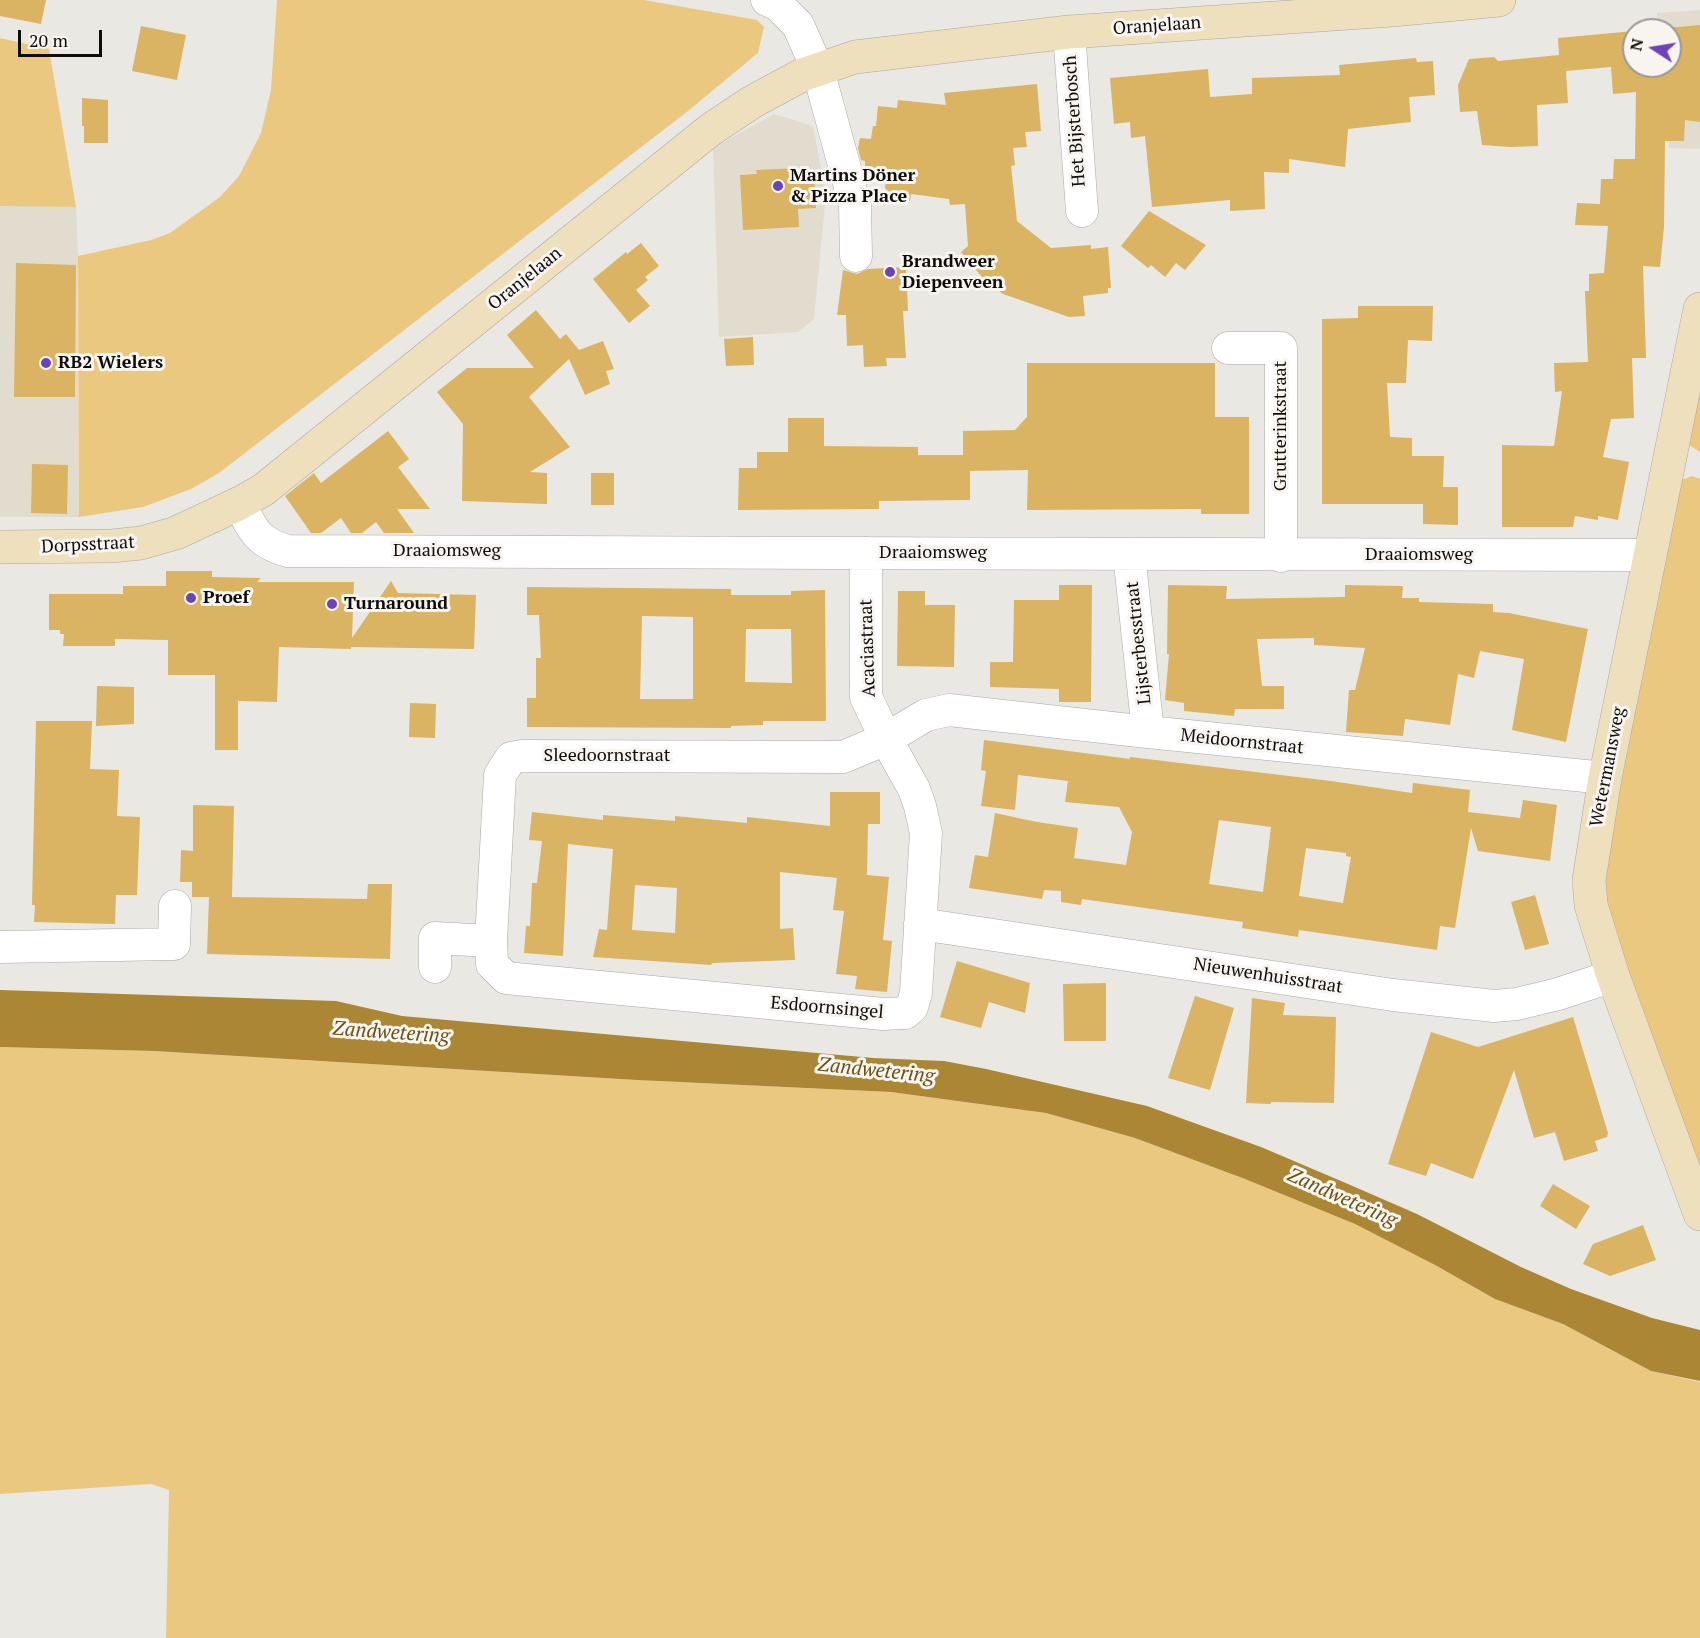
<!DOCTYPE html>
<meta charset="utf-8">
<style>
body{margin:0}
#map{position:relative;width:1700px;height:1638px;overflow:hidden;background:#eae8e2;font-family:"PT Serif",serif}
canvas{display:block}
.north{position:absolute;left:1622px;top:18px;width:60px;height:60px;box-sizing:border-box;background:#f8f5f0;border:2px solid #9a9895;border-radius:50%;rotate:282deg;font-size:16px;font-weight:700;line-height:24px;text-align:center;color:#0e0d0c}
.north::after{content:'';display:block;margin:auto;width:21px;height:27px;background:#6b43bb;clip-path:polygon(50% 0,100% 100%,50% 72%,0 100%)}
.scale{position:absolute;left:18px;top:30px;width:84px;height:27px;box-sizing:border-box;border:3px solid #0e0d0c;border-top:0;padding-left:8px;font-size:18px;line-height:21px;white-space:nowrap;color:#0e0d0c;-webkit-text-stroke:4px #f8f5f0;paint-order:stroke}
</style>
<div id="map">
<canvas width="1700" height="1638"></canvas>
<div class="north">N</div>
<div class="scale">20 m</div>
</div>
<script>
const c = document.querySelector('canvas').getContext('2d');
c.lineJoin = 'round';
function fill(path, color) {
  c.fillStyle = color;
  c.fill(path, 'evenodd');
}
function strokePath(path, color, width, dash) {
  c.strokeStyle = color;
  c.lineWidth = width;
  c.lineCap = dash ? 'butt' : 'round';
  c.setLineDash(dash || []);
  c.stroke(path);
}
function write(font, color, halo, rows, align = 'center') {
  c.font = font + ' "PT Serif",serif';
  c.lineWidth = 6;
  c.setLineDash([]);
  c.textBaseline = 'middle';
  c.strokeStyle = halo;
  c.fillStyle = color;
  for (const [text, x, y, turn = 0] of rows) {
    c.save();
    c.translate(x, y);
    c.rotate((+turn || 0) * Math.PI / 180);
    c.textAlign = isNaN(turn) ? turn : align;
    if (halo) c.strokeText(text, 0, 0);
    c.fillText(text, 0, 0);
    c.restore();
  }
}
const built = new Path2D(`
 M1700,10V149L1669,148L1662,66H1670V30H1658L1657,13Z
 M774,114L813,126L826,193L814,319L798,332L719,337L713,148Z
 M0,205L76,207L78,256L79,517H0Z`);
const green = new Path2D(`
 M277,0H644L757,20L764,27L758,53L688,111L219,473L191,489L143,507L79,517L78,256L151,240L170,233L220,197L239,176L261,133L271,90Z
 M0,38L49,49L76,207L0,206Z
 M1700,343V452L1681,440Z
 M1692,476L1700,479V1165L1645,1032L1603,886L1607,819L1679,481Z
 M0,1047L154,1051L637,1080L891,1092L1046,1113L1135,1138L1245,1179L1355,1224L1435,1265L1495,1299L1563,1324L1651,1371L1700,1382V1638H166L169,1490L151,1484L0,1494Z`);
const water = new Path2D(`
 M0,990L336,1001L402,1016L873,1058L944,1061L986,1069L1147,1106L1261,1147L1348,1184L1417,1214L1521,1267L1571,1289L1652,1318L1700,1330V1381L1651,1371L1563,1324L1495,1299L1435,1265L1355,1224L1245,1179L1135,1138L1046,1113L891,1092L637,1080L154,1051L0,1047Z`);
const building = new Path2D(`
 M0,0H46L41,24L0,16Z
 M1700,25V122L1685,120L1684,141H1665L1664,227L1660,267L1643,266L1646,358H1632L1634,418L1611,419L1603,457L1629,462L1618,520L1598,516V520L1575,516L1573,527H1502V445L1554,446L1562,391L1555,392L1554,363L1588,362L1585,291H1589V274L1604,273L1608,226L1575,225L1577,203L1600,204L1601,179H1613L1614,159H1635L1636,92L1613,94L1611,67L1566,71L1568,103L1537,105L1538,146L1510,147L1482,145L1477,111L1460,112L1458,85L1469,59L1494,57L1498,61L1559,55L1558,38L1634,31V66H1670V30H1642Z
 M141,26L186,35L177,80L132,71Z
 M1416,58L1417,62L1433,61L1435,95L1409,97L1411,122L1348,129L1345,167L1289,159V173L1264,172L1265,209L1230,211V200L1152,207L1145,136L1131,138L1130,122L1114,124L1110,78L1208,69L1210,97L1252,94V78L1340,75L1339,65Z
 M1037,84L1041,131L1025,132L1027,147L1013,148L1015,165L1011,166L1017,221L1051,248L1091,245V249L1108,247L1111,288H1108V293L1083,296L1085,316L1069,317L1003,294L982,277L961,252L968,246L965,204L950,205L949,199L911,194L910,201L894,199L885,188L886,177L865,175V161L861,160L858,148L860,138L871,139L873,126H876L878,106L897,108L898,100L946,105L944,93Z
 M82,98L108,100V143H84V126H82Z
 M798,168V172L814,171L816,208L798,209L799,227L743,230L740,175L757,174L756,170Z
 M1149,211L1206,245L1185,270L1176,263L1165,277L1151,265L1148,268L1121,246Z
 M641,243L659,266L645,277L648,280L636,290L650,306L629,323L593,279L626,252L627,254Z
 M16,263L76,265L75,397H14Z
 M906,267L908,311H903L906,358H886L887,366L864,367L863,345L847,346L846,315H837L843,270L857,274L868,269Z
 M1358,306H1433L1432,341L1408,340L1406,383H1387L1390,437L1412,438V456H1444L1443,487H1458V525L1423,524V504H1322V319L1358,318Z
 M536,310L560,339L566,334L579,350L603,341L614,369L606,371L610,384L585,395L569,359L529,397L570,447L530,472L547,473V504L462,501L463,424L437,392L467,368H534L507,335Z
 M753,337L754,365L726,366L724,339Z
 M1027,363H1215V417H1249V514H1201V509L1027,510L1028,470L970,471V500L879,501V509L738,510L739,468H757V452H788V418H824V446L918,447V455H963V431L1015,430L1027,417Z
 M388,431L409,459L398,467L430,509H397L414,533H384L376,522L362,533H351L341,518L321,533H311L285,496L314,473L321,483Z
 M32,464L68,465L67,514L31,513Z
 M591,473H614V505H591Z
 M166,571H212V577L261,578L257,582H354L352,638L391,581L398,593L476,595L474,649L351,647V649L279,647L277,702L238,701V750H215V675H168V640L115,639V646H63L64,634H60V630H49V594H123V586H166Z
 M1059,585H1092L1091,702H1059V689L990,687V662H1013L1014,600H1059Z
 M1168,585L1227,586L1226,599L1345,597V585L1403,586L1402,598H1419V602L1493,604V612L1509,613L1588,629L1566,742L1512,730L1524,659L1480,651L1474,678L1458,674L1450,725L1405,719L1403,736L1346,732L1349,690H1355L1365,648L1314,645V638L1257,639L1262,686H1284V709H1235L1234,716L1184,711V703L1165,700L1169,654H1167Z
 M527,587L731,589V595H791V591L825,590L826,721H763V725L731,726V728L527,727V698H536V658H541L539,615H527ZM642,616L693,617V699H640ZM746,629H791L792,683L745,682Z
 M898,591H925V605H955L954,667L897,666Z
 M97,686L134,687V724L96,726Z
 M410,703L436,704L435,738L409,737Z
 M36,721H92L90,769L119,770L117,816L140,817L137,895H116L115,924L34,922L35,905H32Z
 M984,740L1130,759V757L1331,781L1412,793L1413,783L1470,790L1468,812L1520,818L1523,800L1557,805L1550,861L1478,851L1471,828L1455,928L1440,926L1437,950L1299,930L1298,937L1242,928L1243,922L1082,899L1081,905L1061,902V891L1044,890L1042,899L969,888L975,855L988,857L995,813L1037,822L1078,828L1074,858L1126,865L1132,832L1119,807L1065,802L1068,781L1018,775L1015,810L981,806L986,771L981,770ZM1219,820L1271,827L1263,892L1209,884ZM1306,848L1346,853V856L1351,857L1343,903L1299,896Z
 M830,792H880V824H868L867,875L889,877L883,940L892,941L887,992L855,989L857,976L836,974L844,911L833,910L837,878L780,872V929L793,928L795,960L712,963L711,965L593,957L599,929L607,930L613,849L568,844L563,956L524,953L526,926H530L532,883H537L542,841L529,840L532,812L603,820V815L675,821V816L747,823V817L830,826ZM635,885L677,888L675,933L632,930Z
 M193,805L234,806L232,897L367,899L368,884H392L390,959L207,954L209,897H192V882H180L181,850L193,851Z
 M1535,895L1549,944L1525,950L1511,902Z
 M957,961L1030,983L1025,1013L989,1002L981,1028L940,1017Z
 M1106,983V1041H1064L1063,984Z
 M1195,996L1234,1008L1210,1090L1168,1078Z
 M1252,998L1285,1003L1283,1015L1336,1017L1334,1103L1271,1102V1104L1246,1103Z
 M1573,1017L1608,1133L1607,1137L1595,1141L1598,1151L1564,1161L1555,1132L1534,1138L1514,1070L1473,1179L1431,1163L1426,1176L1388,1164L1431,1032L1478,1047Z
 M1553,1184L1590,1206L1576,1229L1540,1206Z
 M1643,1225L1656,1260L1610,1276L1583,1264L1593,1244Z`);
const street = new Path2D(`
 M767,0L778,5L798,25L818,70L855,205L856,256
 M1069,32L1082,211
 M1228,348H1281V556
 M240,503C252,530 258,543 288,551C742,551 1195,556 1649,555
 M866,553V697L886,739L914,789L920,806L926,833L916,993L912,1007L905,1013L883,1014L506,978L492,964L491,941L500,775L511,758L522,756L843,757L886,739L926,715L949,710L1148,732L1605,778
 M1129,554L1148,732
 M920,924L1393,995L1494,1006L1517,1004L1558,994L1613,976
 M0,947L174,944L175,906
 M435,967V938L491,941`);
const secondary = new Path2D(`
 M1700,309L1605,778L1589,880L1591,905L1613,976L1700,1214
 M0,547L112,546L141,543L176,533L240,503L263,490L710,130L752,102L802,75L855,57L1069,32L1392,10L1499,0`);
const markers = [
 [778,186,6,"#6b43bb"],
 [890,272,6,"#6b43bb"],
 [46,363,6,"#6b43bb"],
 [191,598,6,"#6b43bb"],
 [332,604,6,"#6b43bb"]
];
const streetNames = [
 ["Oranjelaan",1157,26,-4],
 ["Het Bijsterbosch",1075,121,-94],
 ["Oranjelaan",525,279,-39],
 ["Grutterinkstraat",1281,426,-90],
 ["Dorpsstraat",88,545,-3],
 ["Draaiomsweg",447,551],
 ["Draaiomsweg",933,553],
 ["Draaiomsweg",1419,555],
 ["Lijsterbesstraat",1139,643,-96],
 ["Acaciastraat",868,648,-92],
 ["Meidoornstraat",1242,742,6],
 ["Sleedoornstraat",607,756],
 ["Wetermansweg",1608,767,-79],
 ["Nieuwenhuisstraat",1268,976,9],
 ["Esdoornsingel",827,1008,5]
];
const poiNames = [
 ["Martins Döner",790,176],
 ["& Pizza Place",790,197],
 ["Brandweer",902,262],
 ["Diepenveen",902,283],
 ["RB2 Wielers",58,363],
 ["Proef",203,598],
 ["Turnaround",344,604]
];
const waterNames = [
 ["Zandwetering",391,1033,4],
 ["Zandwetering",876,1071,6],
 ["Zandwetering",1342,1198,24]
];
fill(built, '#e2dccf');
fill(green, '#ebc880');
fill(water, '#ab8634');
fill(building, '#dab363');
strokePath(street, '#aaa7a2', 33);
strokePath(secondary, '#aaa7a2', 34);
strokePath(street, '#fff', 32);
strokePath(secondary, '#eee0bc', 33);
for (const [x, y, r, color] of markers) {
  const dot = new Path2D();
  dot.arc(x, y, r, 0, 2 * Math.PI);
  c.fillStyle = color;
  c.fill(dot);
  strokePath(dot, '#f8f5f0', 2);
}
write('18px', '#0e0d0c', '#f8f5f0', streetNames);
write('bold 18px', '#0e0d0c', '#f8f5f0', poiNames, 'left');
write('italic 20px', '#6b5114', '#f8f5f0', waterNames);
</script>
